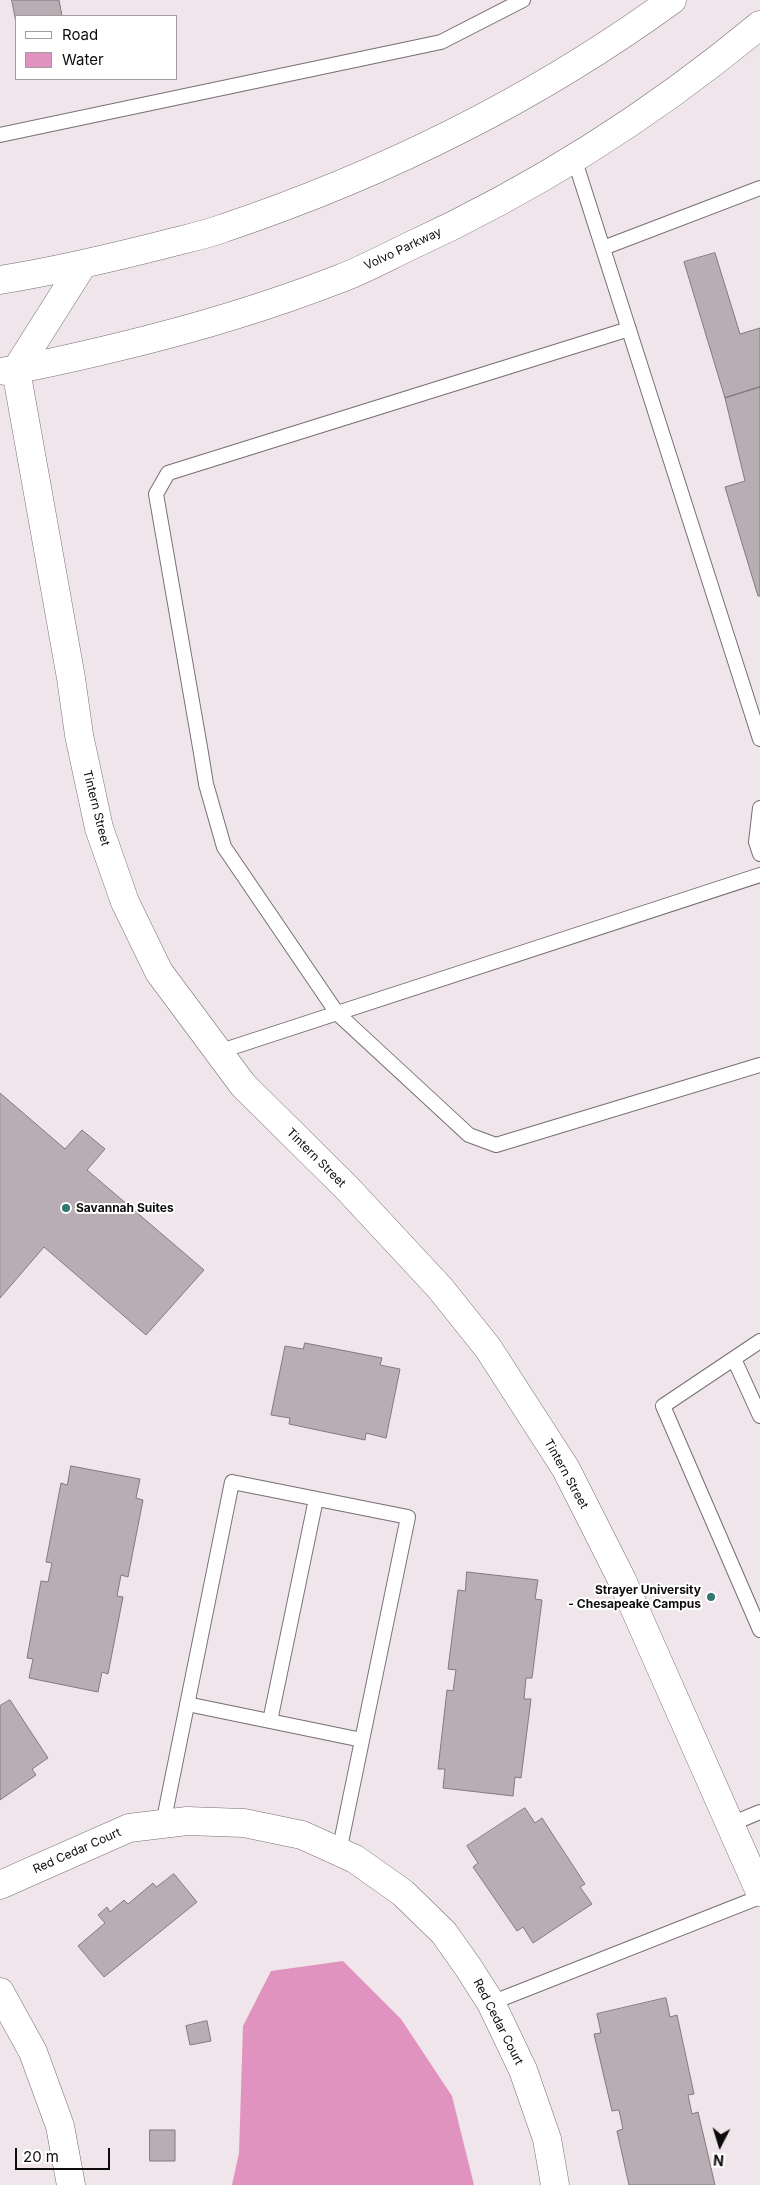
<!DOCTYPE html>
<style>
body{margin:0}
#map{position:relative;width:760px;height:2185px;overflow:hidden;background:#f0e5ea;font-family:Inter,sans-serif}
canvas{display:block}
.legend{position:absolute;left:15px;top:15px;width:162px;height:65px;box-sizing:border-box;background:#fff;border:1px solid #9f9d9e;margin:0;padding:6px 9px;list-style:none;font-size:15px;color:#0e0b0d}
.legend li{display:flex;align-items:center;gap:10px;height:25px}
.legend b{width:25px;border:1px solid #9f9d9e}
.north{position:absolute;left:695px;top:2120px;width:50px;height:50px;-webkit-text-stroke:4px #fff;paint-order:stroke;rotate:185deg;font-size:14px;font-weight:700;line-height:20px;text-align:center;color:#0e0b0d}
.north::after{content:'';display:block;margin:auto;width:18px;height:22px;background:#0e0b0d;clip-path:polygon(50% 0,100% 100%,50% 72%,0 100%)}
.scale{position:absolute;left:15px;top:2148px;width:95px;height:22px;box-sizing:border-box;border:2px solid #0e0b0d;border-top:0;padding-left:6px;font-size:15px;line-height:18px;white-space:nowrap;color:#0e0b0d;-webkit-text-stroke:4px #fff;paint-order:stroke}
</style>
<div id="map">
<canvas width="760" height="2185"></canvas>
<ul class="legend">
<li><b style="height:6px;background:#fff"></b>Road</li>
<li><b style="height:14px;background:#e193c0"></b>Water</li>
</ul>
<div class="north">N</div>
<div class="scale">20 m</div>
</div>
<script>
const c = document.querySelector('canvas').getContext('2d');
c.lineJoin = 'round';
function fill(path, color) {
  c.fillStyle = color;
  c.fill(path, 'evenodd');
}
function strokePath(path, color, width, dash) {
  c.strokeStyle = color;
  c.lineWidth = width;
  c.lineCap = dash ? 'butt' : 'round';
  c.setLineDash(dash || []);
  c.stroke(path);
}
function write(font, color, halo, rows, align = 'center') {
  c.font = font + ' Inter,sans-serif';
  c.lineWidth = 4;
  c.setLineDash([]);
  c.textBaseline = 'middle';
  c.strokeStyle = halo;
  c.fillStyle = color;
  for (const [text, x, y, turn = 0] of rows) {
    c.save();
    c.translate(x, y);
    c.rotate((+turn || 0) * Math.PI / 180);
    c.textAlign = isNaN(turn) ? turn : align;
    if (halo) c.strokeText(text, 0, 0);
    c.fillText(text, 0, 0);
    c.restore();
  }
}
const water = new Path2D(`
 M343,1961L401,2019L452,2096L474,2185H232L239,2153L243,2026L271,1971Z`);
const building = new Path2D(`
 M12,0H59L62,16H16V22Z
 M715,253L740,334L760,328V387L725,398L684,262Z
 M760,387V596H758L725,487L745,481L725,398Z
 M0,1093L65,1149L82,1130L105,1149L87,1170L204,1270L146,1335L44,1247L0,1298Z
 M305,1343L382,1358L380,1365L400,1369L386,1438L366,1433L365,1440L289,1424L290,1418L271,1415L285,1346L303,1349Z
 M71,1466L140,1479L136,1498L143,1500L128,1577L121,1575L117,1596L123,1597L108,1674L102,1672L98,1692L29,1678L33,1659L27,1658L41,1581L48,1582L52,1563L46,1562L61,1483L67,1485Z
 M467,1572L538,1580L535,1599L542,1600L532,1678H526L524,1699H531L521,1778L515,1777L513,1796L443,1788L445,1769H438L447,1690L453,1691L456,1670L448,1669L458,1590L465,1591Z
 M10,1700L48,1758L32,1769L36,1775L0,1800V1706Z
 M525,1808L535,1823L542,1818L585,1884L580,1887L592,1904L533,1943L523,1927L517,1931L473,1867L478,1863L467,1846Z
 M174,1874L197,1902L104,1977L78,1946L105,1923L98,1915L107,1907L110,1912L124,1900L128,1904L153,1883L156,1887Z
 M666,1998L670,2017L677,2015L694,2094L688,2095L692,2114L698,2112L715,2185H629L617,2131L623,2129L619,2110L612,2111L594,2034L601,2033L597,2014Z
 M207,2021L211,2041L190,2045L186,2026Z
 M150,2130H175V2161H150Z`);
const lane = new Path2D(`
 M0,135L441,42L523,0
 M574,158L760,739
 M603,248L760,188
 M629,329L168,473L156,494L201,753L206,784L224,847L337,1013L469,1135L496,1145L760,1065
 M760,808L756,842L760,854
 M218,1052L760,875
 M760,1341L663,1406L760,1630
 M734,1359L760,1416
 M187,1704L362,1740
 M270,1721L316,1499
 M163,1824L232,1482L408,1517L339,1852
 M731,1824L760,1812
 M491,2003L760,1897`);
const street = new Path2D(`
 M83,264L16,370L71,678L79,735L99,828L125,902L159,972L243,1085L347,1188L440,1288L488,1348L566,1469L622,1580L760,1892
 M0,280C56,271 111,258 166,244C185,239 205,235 224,228C384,174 536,99 672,0
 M6,371C44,365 81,356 118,347C193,329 267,307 339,279C363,270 385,258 408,247C534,189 653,114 760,25
 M0,1885L129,1828L187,1821L244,1823L302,1835L355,1859L403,1893L444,1933L468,1967L491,2003L523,2070L547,2139L555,2185
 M0,1992L33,2052L60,2126L71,2185`);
const markers = [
 [66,1208,5,"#31776e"],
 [711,1597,5,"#31776e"]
];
const streetNames = [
 ["Volvo Parkway",403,249,-25],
 ["Tintern Street",96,808,76],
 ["Tintern Street",316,1158,45],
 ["Tintern Street",566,1474,61],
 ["Red Cedar Court",77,1851,-24],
 ["Red Cedar Court",498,2022,63]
];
const poiNames = [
 ["Savannah Suites",76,1208],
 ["Strayer University",701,1590,"right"],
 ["- Chesapeake Campus",701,1604,"right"]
];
fill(water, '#e193c0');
fill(building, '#b8adb3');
strokePath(building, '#83797e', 1);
strokePath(lane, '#776e73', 16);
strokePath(street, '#776e73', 29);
strokePath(lane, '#fff', 14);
strokePath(street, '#fff', 28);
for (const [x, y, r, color] of markers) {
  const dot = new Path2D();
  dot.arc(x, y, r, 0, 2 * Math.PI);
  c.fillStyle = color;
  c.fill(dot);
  strokePath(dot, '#fff', 2);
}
write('12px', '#0e0b0d', '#fff', streetNames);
write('bold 12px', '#0e0b0d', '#fff', poiNames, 'left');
</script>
